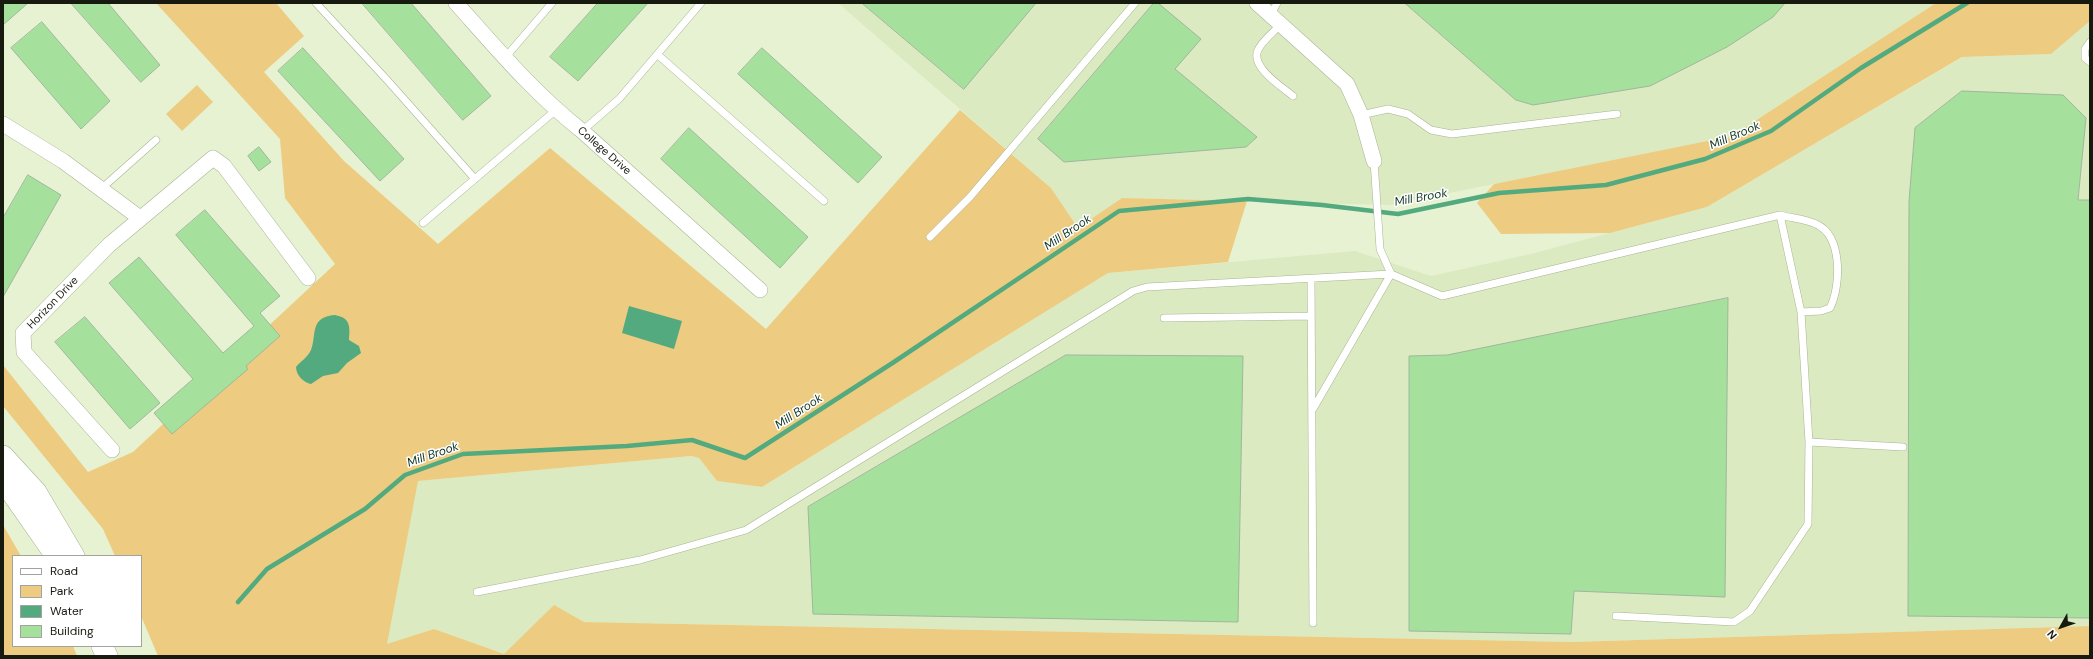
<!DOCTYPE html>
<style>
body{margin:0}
#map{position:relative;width:2093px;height:659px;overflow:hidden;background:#e6f2d1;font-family:"DM Sans",sans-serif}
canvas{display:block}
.frame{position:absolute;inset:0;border:4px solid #171a0e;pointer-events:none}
.legend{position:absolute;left:12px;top:555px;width:130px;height:92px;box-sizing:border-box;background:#fff;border:1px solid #a2a39f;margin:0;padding:5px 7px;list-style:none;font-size:12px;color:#171a0e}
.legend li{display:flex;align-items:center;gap:8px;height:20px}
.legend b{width:20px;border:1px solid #a2a39f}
.north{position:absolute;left:2041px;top:607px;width:40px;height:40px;-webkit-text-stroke:3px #fff;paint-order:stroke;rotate:230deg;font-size:11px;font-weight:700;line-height:16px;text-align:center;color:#171a0e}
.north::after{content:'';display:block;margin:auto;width:14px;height:18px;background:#171a0e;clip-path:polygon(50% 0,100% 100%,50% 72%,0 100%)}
</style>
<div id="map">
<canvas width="2093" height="659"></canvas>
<div class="frame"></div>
<ul class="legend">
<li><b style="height:5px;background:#fff"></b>Road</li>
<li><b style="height:11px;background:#edcc81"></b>Park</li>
<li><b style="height:11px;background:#52aa7e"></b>Water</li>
<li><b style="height:11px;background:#a6e09d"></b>Building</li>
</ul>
<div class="north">N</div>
</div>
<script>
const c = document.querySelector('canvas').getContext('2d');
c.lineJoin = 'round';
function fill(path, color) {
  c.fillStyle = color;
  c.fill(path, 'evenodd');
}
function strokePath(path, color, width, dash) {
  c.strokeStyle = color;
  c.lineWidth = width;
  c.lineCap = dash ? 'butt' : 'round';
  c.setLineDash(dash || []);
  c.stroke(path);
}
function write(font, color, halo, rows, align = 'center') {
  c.font = font + ' "DM Sans",sans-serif';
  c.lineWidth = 3;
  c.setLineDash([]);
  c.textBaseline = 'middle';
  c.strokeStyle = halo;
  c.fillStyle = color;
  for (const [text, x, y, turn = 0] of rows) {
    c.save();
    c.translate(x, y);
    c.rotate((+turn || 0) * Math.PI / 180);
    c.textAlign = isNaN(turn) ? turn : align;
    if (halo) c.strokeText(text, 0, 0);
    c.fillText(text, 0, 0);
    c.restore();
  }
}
const built = new Path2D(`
 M838,3H1936L1732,136L1390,205L1123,198L1078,228L1051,188Z
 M2090,21V626L1572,642L584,622L504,655L434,629L386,645L417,481L691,456L699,458L717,481L762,487L1108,273L1355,251L1431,276L1531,254L1707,207L1963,57L2051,54Z`);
const green = new Path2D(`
 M156,3H276L304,36L264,72L344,161L438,244L550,148L766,329L960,110L1051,188L1078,228L1122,198L1247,201L1228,262L1108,273L762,487L717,481L699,458L691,456L418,481L387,644L434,629L504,654L554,605L584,622L1572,642L2090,626V656H158L141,616V556H115L103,529L3,406V365L88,472L133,452L335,264L285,198L280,139Z
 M1936,3H2090V21L2051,54L1962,57L1707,207L1610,233L1501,234L1477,203L1494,184L1732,136Z
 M197,85L213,102L182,131L166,114Z
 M3,525L21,556H13V646H73L77,656H3Z`);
const water = new Path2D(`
 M629,306L682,321L674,349L622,333Z
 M335,315C351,318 350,327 349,340L359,346L361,353L347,363L338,373L323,376L311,384C304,383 296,375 296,367C301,361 308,357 311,350C317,335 309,317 335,315Z`);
const stream = new Path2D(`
 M238,602L267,569L365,509L405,475L463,454L627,446L692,440L745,458L894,362L1119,211L1248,199L1322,205L1398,214L1499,193L1606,185L1705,159L1771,131L1861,68L1967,3`);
const building = new Path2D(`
 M3,3H28L3,25Z
 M71,3H108L160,65L141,82Z
 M362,3H411L491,96L463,120Z
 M598,3H648L578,81L550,57Z
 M862,3H1036L964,89Z
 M1154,3H1158L1201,39L1175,69L1257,137L1246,147L1064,162L1038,139Z
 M1405,3H1785L1773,17L1727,47L1650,86L1533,105L1516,100Z
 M42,22L110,101L81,129L11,48Z
 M303,48L404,159L380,181L278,71Z
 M762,48L882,157L858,183L738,74Z
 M1962,91L2063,95L2086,118L2078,200H2090V618L1908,616L1909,201L1915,128Z
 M689,128L808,237L780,268L661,159Z
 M259,147L271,162L259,171L248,156Z
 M28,175L61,195L3,297V218Z
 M205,210L280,296L260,313L280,336L246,366L248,369L172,434L154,413L193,379L109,283L139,257L223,353L254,326L176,235Z
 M1728,298L1725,597L1574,591L1571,634L1409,631V356L1447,355Z
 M85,317L160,403L130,429L55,342Z
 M1066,355L1243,356L1238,622L813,614L808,507Z`);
const lane = new Path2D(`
 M316,3L388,81L475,179
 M1271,15L1277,3
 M1281,24C1274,32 1262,41 1258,50C1250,67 1282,87 1293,96
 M2090,42L2085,49V58L2090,62
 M658,55L824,201
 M504,59L552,3
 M1361,115L1388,109L1408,114L1431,130L1452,134L1617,114
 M582,131L619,99L701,3
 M1374,161L1380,249L1391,274L1442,296L1780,215L1801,312L1809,442L1808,524L1750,611L1734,622L1616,616
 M101,189L156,140
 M1780,215C1791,218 1806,219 1816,224C1843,236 1841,286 1830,308L1821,311L1801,312
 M423,223L556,110
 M930,237L970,197L1135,3
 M1311,279L1313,623
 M1164,318L1311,316
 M1313,409L1391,274
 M1809,442L1903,447
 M477,592L640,560L746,530L1133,291L1147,287L1391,274`);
const street = new Path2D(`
 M456,3C498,50 533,92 582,131L760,290
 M1257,3L1347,84L1361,115L1374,161
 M3,124L63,161L140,218
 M112,450L24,352L23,333L109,245L213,158L224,166L308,278`);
const secondary = new Path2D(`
 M3,456L36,492L74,556
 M3,480L56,556
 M102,646L107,656`);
const streetNames = [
 ["College Drive",604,151,41],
 ["Horizon Drive",53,303,-46]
];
const waterNames = [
 ["Mill Brook",1735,136,-23],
 ["Mill Brook",1421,198,-10],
 ["Mill Brook",1068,233,-34],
 ["Mill Brook",799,412,-33],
 ["Mill Brook",433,455,-19]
];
fill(built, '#dbeac1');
fill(green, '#edcc81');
fill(water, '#52aa7e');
strokePath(stream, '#52aa7e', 4.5);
fill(building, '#a6e09d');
strokePath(building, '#a0b79c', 1);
strokePath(lane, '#a9b494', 8);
strokePath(street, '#a9b494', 16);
strokePath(secondary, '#a9b494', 22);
strokePath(lane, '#fff', 7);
strokePath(street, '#fff', 15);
strokePath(secondary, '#fff', 21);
write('11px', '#171a0e', '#fff', streetNames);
write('italic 12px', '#113725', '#fff', waterNames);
</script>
